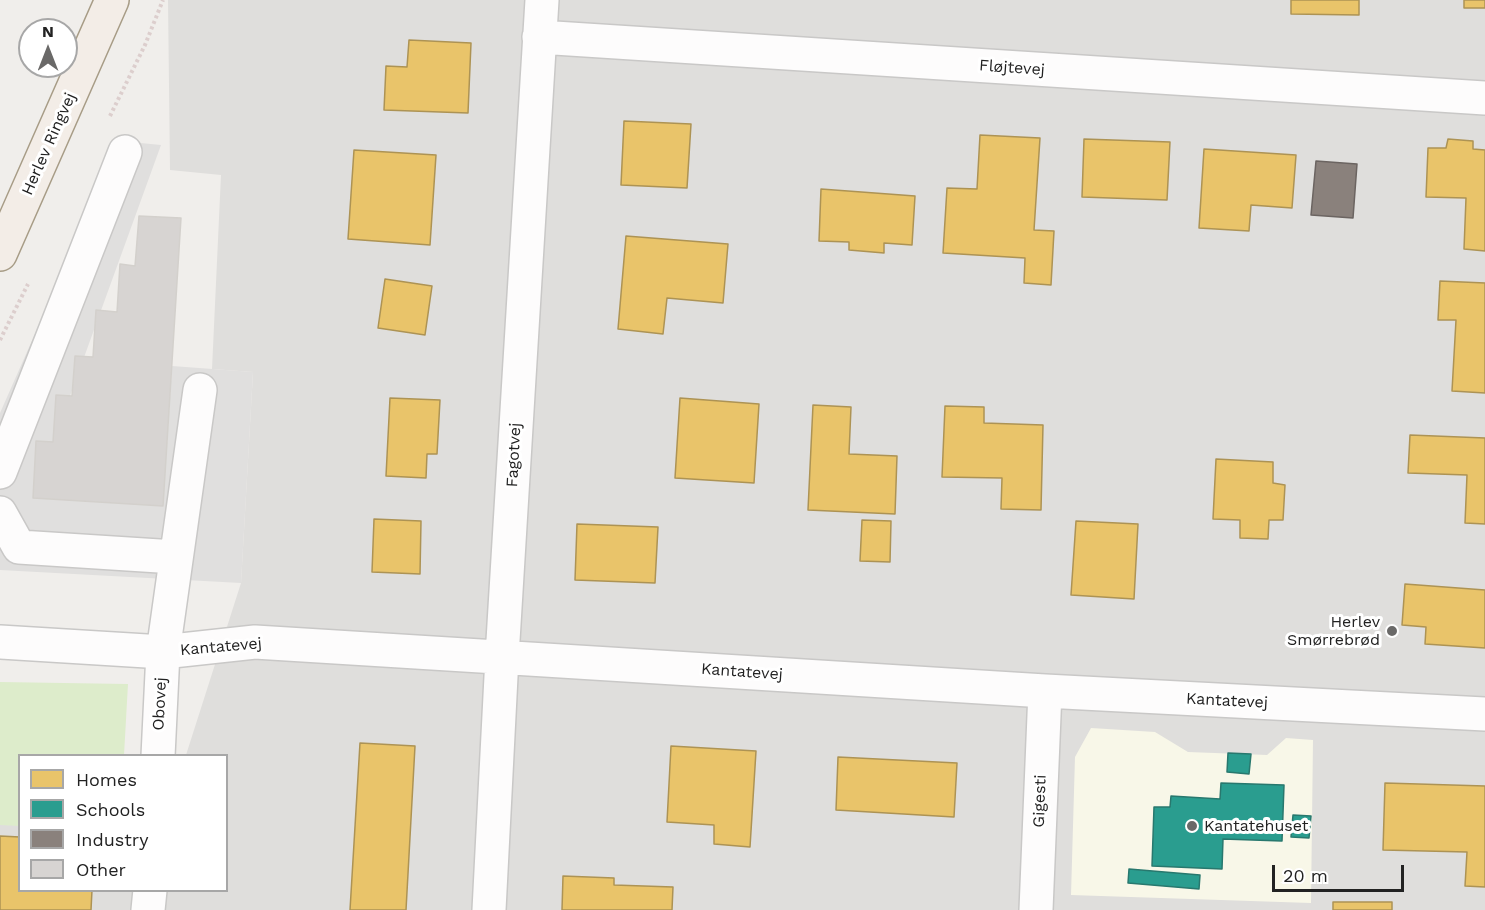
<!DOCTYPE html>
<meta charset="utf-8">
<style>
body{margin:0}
#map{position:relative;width:1485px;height:910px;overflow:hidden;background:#f0eeeb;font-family:"Work Sans",sans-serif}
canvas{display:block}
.legend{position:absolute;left:18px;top:754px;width:210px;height:138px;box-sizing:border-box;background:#fff;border:2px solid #a7a7a7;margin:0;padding:8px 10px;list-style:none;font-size:18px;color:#222}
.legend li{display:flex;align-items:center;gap:12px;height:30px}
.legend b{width:30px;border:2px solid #a7a7a7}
.north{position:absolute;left:18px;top:18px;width:60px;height:60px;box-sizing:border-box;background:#fff;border:2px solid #a7a7a7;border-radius:50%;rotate:0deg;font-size:16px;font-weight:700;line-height:24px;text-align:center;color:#222}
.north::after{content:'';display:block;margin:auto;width:21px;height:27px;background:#6a6968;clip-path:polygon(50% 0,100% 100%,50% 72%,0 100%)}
.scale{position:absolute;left:1272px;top:865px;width:132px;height:27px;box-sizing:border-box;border:3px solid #222;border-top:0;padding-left:8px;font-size:18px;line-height:21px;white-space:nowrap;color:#222;-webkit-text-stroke:4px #fff;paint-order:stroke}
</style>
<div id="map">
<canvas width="1485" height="910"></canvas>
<ul class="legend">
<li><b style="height:16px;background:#e9c46a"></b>Homes</li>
<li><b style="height:16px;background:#2a9d8f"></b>Schools</li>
<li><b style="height:16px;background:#8a817c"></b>Industry</li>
<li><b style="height:16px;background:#d7d4d2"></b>Other</li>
</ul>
<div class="north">N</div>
<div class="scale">20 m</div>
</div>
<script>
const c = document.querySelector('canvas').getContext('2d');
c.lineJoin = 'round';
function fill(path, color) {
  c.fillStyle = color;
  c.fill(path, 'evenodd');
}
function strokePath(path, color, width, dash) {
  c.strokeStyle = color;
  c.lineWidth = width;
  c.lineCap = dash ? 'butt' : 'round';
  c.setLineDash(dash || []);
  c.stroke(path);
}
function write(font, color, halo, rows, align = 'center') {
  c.font = font + ' "Work Sans",sans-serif';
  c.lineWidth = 6;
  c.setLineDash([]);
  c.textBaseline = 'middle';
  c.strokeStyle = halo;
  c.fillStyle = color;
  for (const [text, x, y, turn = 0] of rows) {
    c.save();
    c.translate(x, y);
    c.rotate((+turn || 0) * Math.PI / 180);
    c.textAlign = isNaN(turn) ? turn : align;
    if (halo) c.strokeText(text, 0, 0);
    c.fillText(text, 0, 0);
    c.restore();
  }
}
const residential = new Path2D(`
 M168,0H1485V910H0V794H19L20,890H226V756L186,755L241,583L253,372L212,369L221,175L170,170Z`);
const education = new Path2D(`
 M1091,728L1155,732L1188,752L1267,755L1286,738L1313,740L1311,903L1071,895L1075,757Z`);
const grass = new Path2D(`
 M0,682L128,684L124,755L20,756L19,826L0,825Z`);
const parking = new Path2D(`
 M120,141L161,145L33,498L163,506L172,366L253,372L241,583L0,570V413Z`);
const homes = new Path2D(`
 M1291,0H1359V15L1291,14Z
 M1464,0H1485V8H1464Z
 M409,40L471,43L468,113L384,110L386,66L407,67Z
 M624,121L691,124L687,188L621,185Z
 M980,135L1040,138L1034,230L1054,231L1051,285L1024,283L1025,258L943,253L947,188L977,189Z
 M1084,139L1170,142L1167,200L1082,197Z
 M1448,139L1473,141V149L1485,150V251L1464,249L1466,198L1426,197L1428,148H1446Z
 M1204,149L1296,155L1292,208L1251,205L1249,231L1199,228Z
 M354,150L436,155L430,245L348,239Z
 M821,189L915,196L912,245L884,243V253L849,250V242L819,241Z
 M626,236L728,244L723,303L667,298L663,334L618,329Z
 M385,279L432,286L425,335L378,328Z
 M1440,281L1485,283V393L1452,391L1456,320H1438Z
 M390,398L440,400L437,454H427L426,478L386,476Z
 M680,398L759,404L754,483L675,478Z
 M813,405L851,407L849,454L897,456L895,514L808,510Z
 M945,406L984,407V423L1043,425L1041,510L1001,509L1002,478L942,477Z
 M1410,435L1485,438V524L1465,523L1467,475L1408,473Z
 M1216,459L1273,462V483L1285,485L1283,520H1269L1268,539L1240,538V520L1213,519Z
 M374,519L421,521L420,574L372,572Z
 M862,520L891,521L890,562L860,561Z
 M1076,521L1138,524L1134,599L1071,595Z
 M577,524L658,527L655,583L575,580Z
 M1405,584L1485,590V648L1425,644L1426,627L1402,625Z
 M360,743L415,746L406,910H350Z
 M671,746L756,751L750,847L714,844V825L667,822Z
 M838,757L957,763L954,817L836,810Z
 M1385,783L1485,786V887L1465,886L1467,852L1383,850Z
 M0,836L20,837V890H92L91,910H0Z
 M563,876L614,878V885L673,887L672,910H562Z
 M1333,902H1392V910H1333Z`);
const schools = new Path2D(`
 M1228,753L1251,754L1249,774L1227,772Z
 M1221,783L1284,785L1282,841L1223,839L1222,869L1152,866L1154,807H1170L1171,796L1220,799Z
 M1293,815L1311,816L1309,838L1291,837Z
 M1129,869L1200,875L1199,889L1128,883Z`);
const industry = new Path2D(`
 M1316,161L1357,164L1353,218L1311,215Z`);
const building = new Path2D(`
 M139,216L181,218L163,506L33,498L36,441L53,442L56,395L72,396L75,356L93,357L96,310L117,312L120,264L135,266Z`);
const path = new Path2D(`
 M110,116L145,45L163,0
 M0,340L28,284`);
const minor = new Path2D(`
 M539,37L1485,98
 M0,472L125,152
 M0,513L19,547L175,557
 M0,642L163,652L255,642L1045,691L1485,714
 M158,756L163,652L200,390
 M148,910L150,890
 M489,910L502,657L542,0
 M1036,910L1045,691`);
const major = new Path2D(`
 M0,254L112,0`);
const markers = [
 [1392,631,6,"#6a6968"],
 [1192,826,6,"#6a6968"]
];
const streetNames = [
 ["Fløjtevej",1012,68,4],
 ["Herlev Ringvej",49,144,-66],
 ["Fagotvej",514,455,-87],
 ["Kantatevej",221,647,-5],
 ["Kantatevej",742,672,4],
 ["Kantatevej",1227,701,3],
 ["Obovej",160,704,-87],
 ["Gigesti",1040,801,-88]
];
const poiNames = [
 ["Herlev",1380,622],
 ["Smørrebrød",1380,640],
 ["Kantatehuset",1204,826,"left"]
];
fill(residential, '#dfdedc');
fill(education, '#f8f7e8');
fill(grass, '#ddeccb');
fill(parking, '#e0dfde');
fill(homes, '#e9c46a');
strokePath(homes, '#ad9354', 1.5);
fill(schools, '#2a9d8f');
strokePath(schools, '#28786e', 1.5);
fill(industry, '#8a817c');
strokePath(industry, '#6b6461', 1.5);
fill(building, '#d7d4d2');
strokePath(building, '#d3d0cc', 1.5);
strokePath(minor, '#c9c8c7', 36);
strokePath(major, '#a79c86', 36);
strokePath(path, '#dccecd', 4, [3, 3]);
strokePath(minor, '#fdfcfc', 33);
strokePath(major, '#f3ede7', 33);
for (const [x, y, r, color] of markers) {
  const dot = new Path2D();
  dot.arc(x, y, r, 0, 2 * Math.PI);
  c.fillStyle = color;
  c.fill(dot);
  strokePath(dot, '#fff', 2);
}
write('16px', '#222', '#fff', streetNames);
write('16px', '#222', '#fff', poiNames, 'right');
</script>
